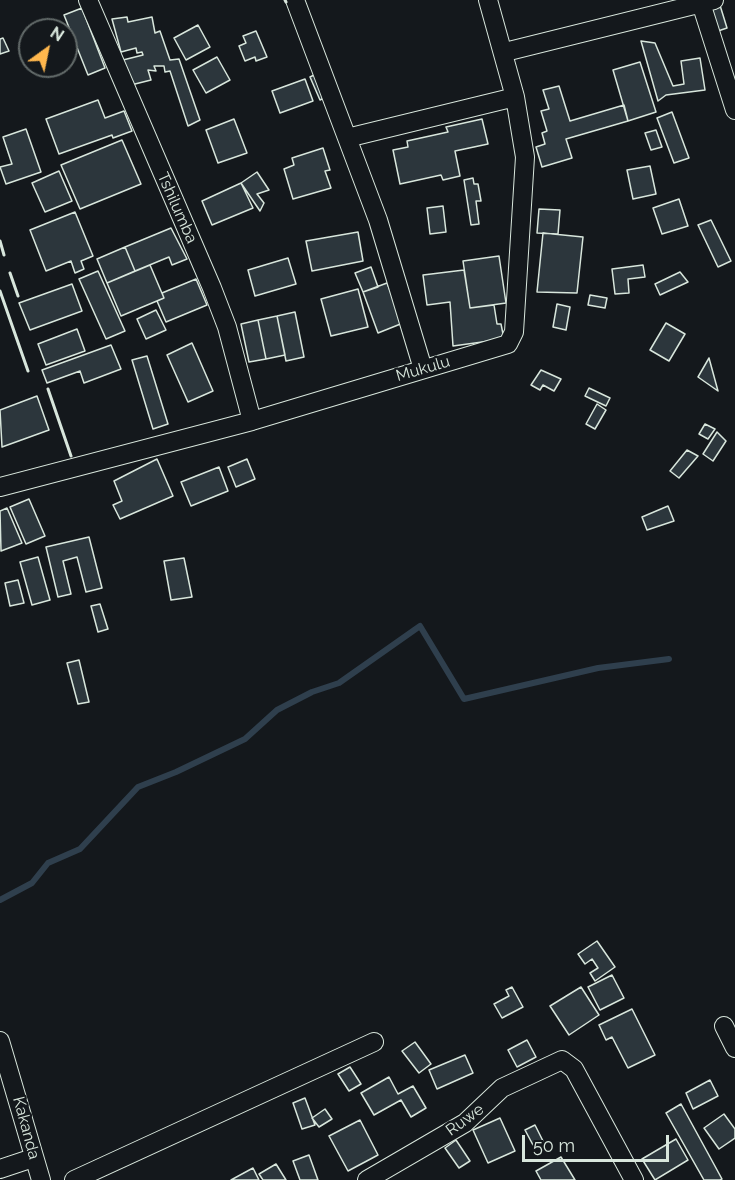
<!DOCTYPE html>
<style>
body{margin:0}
#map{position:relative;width:735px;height:1180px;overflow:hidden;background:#14181c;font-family:Raleway,sans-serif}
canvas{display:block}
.north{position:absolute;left:18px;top:18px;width:60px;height:60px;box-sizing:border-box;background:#14181c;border:2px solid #626a69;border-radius:50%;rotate:33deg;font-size:16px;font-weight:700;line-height:24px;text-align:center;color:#d8e6dc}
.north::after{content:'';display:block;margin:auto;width:21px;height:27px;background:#ffb74d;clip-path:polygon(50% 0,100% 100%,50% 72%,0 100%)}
.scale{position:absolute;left:522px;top:1135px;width:147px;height:27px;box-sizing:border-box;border:3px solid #d8e6dc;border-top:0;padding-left:8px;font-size:18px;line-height:21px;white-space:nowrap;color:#d8e6dc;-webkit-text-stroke:4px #14181c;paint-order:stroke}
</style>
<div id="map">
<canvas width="735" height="1180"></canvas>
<div class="north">N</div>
<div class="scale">50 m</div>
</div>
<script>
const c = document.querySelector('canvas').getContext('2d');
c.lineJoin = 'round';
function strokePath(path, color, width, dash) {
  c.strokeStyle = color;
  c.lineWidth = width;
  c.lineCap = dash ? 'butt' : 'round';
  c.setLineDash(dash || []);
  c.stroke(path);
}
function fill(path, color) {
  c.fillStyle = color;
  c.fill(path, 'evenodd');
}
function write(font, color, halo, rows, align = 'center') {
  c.font = font + ' Raleway,sans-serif';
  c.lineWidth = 4.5;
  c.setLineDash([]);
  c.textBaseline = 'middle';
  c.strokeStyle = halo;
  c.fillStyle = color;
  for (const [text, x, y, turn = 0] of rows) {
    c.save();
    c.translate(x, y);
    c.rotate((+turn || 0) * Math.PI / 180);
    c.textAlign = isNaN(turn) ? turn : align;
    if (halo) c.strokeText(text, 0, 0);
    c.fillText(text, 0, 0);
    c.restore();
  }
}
const stream = new Path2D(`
 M0,900L32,883L48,863L80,849L138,787L176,772L245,739L277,710L312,692L339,683L420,626L464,699L598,668L669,659`);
const building = new Path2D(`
 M719,2L727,28L715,32L708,6Z
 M82,8L105,68L88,75L64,15Z
 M127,17L128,22L152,17L155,33L160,31L170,60L179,59L200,120L188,126L170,71L165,72L164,66H154L156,71L148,70L151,80L131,85L123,60L143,55L142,52L137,53L136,48L121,52L112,19Z
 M198,25L210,47L186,60L174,38Z
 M256,31L267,57L256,61L255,57L245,61L239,46L246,43L243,36Z
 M3,38L9,51L0,54V39Z
 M641,41L655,43L673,86L684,84L681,61L700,58L705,90L666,95L658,101Z
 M217,57L230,80L206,93L193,70Z
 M640,62L656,112L628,121L613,70Z
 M318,73L328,96L320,100L310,77Z
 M305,79L313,101L280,113L272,91Z
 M559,86L570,121L624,105L628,121L566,139L572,158L542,167L536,147L545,144L542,133L547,131L541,111L549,109L543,90Z
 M98,100L105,118L124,111L132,131L113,138L112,135L59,154L46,119Z
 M672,112L689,158L674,163L657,118Z
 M234,119L247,153L218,163L206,130Z
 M482,119L488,144L455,151L460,176L443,180L441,175L400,184L393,150L408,147L407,141L448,132L446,127Z
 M26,129L41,172L6,184L0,167L12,164L3,137Z
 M656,130L662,147L651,150L645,133Z
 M122,140L141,184L80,209L61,165Z
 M323,148L330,170L325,171L331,188L293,199L284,169L294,165L292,158Z
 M650,166L656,194L633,199L627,170Z
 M59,171L72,201L45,212L32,183Z
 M257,172L269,190L257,194L264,203L260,211L241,183Z
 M473,178L474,184H478L481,201H476L479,224L471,225L464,180Z
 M241,183L253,208L212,225L202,201Z
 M679,199L688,226L662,234L653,208Z
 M443,206L446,232L430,234L427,208Z
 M539,209L560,210L558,234L537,233Z
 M75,212L93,256L81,261L84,269L75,273L71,261L46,271L30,230Z
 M711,220L731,261L718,267L698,225Z
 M171,228L187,259L172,265L169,257L135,271L125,247Z
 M358,232L363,261L312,271L306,241Z
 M543,233L583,237L577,293L537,292Z
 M125,247L135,271L107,283L97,259Z
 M499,256L506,303L470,308L463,261Z
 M288,258L296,284L255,296L248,270Z
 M150,265L164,298L121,316L107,283Z
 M643,265L645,277L628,279L629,293L615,294L612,269Z
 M371,267L378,287L363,292L355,273Z
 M464,270L470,308L494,305L497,324H501L504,339L453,346L450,302L427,305L423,275Z
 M98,271L125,331L106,339L79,279Z
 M680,272L688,282L660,295L655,284Z
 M196,279L207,305L166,322L157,301L164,298L162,293Z
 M387,283L403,323L378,333L363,292Z
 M72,284L82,311L30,330L19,303Z
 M358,289L368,327L331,336L321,299Z
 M590,295L607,298L605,308L588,305Z
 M557,304L570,307L566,330L553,327Z
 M156,310L166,330L146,339L137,319Z
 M295,312L304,357L286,361L277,316Z
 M277,316L285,355L266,359L258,320Z
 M258,320L266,359L249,362L241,324Z
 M666,323L685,334L669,361L650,350Z
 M77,329L85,351L46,365L38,344Z
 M192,343L213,391L188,402L167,355Z
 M111,345L121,369L84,383L80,371L47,383L42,370Z
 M147,356L168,424L153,429L132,360Z
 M709,358L718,391L698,377Z
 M541,370L561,379L554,391L543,385L540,390L531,385Z
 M589,388L610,398L606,406L585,396Z
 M37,396L49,430L2,447L0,410Z
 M597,404L606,410L595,429L586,424Z
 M705,424L715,429L708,439L699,434Z
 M717,432L726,441L713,461L703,454Z
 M687,450L698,456L679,478L670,471Z
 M157,459L173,496L120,519L113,505L122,501L114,481Z
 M247,459L255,479L236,487L228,467Z
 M219,467L228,491L191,506L181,482Z
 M29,499L45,536L26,544L10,507Z
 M668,506L674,521L647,530L642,517Z
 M7,508L22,543L1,551L0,511Z
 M89,537L102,588L86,592L77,557L63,561L71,594L58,597L46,547Z
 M38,557L50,600L32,605L20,562Z
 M184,558L192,597L171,600L164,561Z
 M18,580L24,603L10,606L5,583Z
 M100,604L108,629L98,632L91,606Z
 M79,660L89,702L78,704L67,663Z
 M597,941L615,967L595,981L590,973L598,968L592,959L585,964L578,954Z
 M612,975L624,998L600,1010L588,987Z
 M512,987L523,1007L502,1018L494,1004L509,996L506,990Z
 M581,987L599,1015L569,1035L550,1006Z
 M632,1009L655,1055L628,1068L612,1037L606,1040L599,1025Z
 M527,1040L536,1057L517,1067L508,1050Z
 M415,1042L431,1064L419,1073L402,1051Z
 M465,1055L473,1073L437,1089L429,1070Z
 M350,1067L361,1084L349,1091L338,1074Z
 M389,1077L398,1094L413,1086L426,1108L411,1117L401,1100L374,1115L361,1093Z
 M710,1080L718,1096L693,1109L686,1093Z
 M305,1098L315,1125L302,1129L293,1103Z
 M681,1104L722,1179L720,1180H704L666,1113Z
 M325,1109L332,1119L319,1127L312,1118Z
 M724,1114L735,1129V1138L719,1149L704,1128Z
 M500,1118L515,1151L488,1163L473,1130Z
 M360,1120L378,1155L348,1171L329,1136Z
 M535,1125L543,1141L533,1145L525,1130Z
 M676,1139L688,1160L655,1180L642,1159Z
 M456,1140L470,1161L459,1168L445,1148Z
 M309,1155L318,1180H300L293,1161Z
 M561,1157L575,1180H541L536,1171Z
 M276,1164L286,1180H263L259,1174Z
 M253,1168L259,1180H231Z`);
const minor = new Path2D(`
 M88,0L212,288L227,327L252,421
 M295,0L378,220L423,369
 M700,0L735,110
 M505,52L714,0
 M347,138L515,97
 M0,487L252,421L508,344L514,332L525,157L515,97L488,0
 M724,1026L735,1048
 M0,1041L41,1180
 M0,1169L33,1158
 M74,1180L374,1042
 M367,1180L465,1123L502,1088L562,1060L574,1069L634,1180`);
const wall = new Path2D(`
 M285,0L286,2
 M0,241L4,255
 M10,273L18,296
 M0,291L28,371
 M48,389L71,456`);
const streetNames = [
 ["Tshilumba",177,208,66],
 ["Mukulu",423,369,-16],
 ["Ruwe",465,1120,-36],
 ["Kakanda",26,1128,75]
];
strokePath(stream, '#2f3f4d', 6);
fill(building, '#2c363c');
strokePath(building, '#d8e6dc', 1.5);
strokePath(minor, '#d8e6dc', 20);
strokePath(minor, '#14181c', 18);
strokePath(wall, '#d8e6dc', 3);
write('16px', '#d8e6dc', '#14181c', streetNames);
</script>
